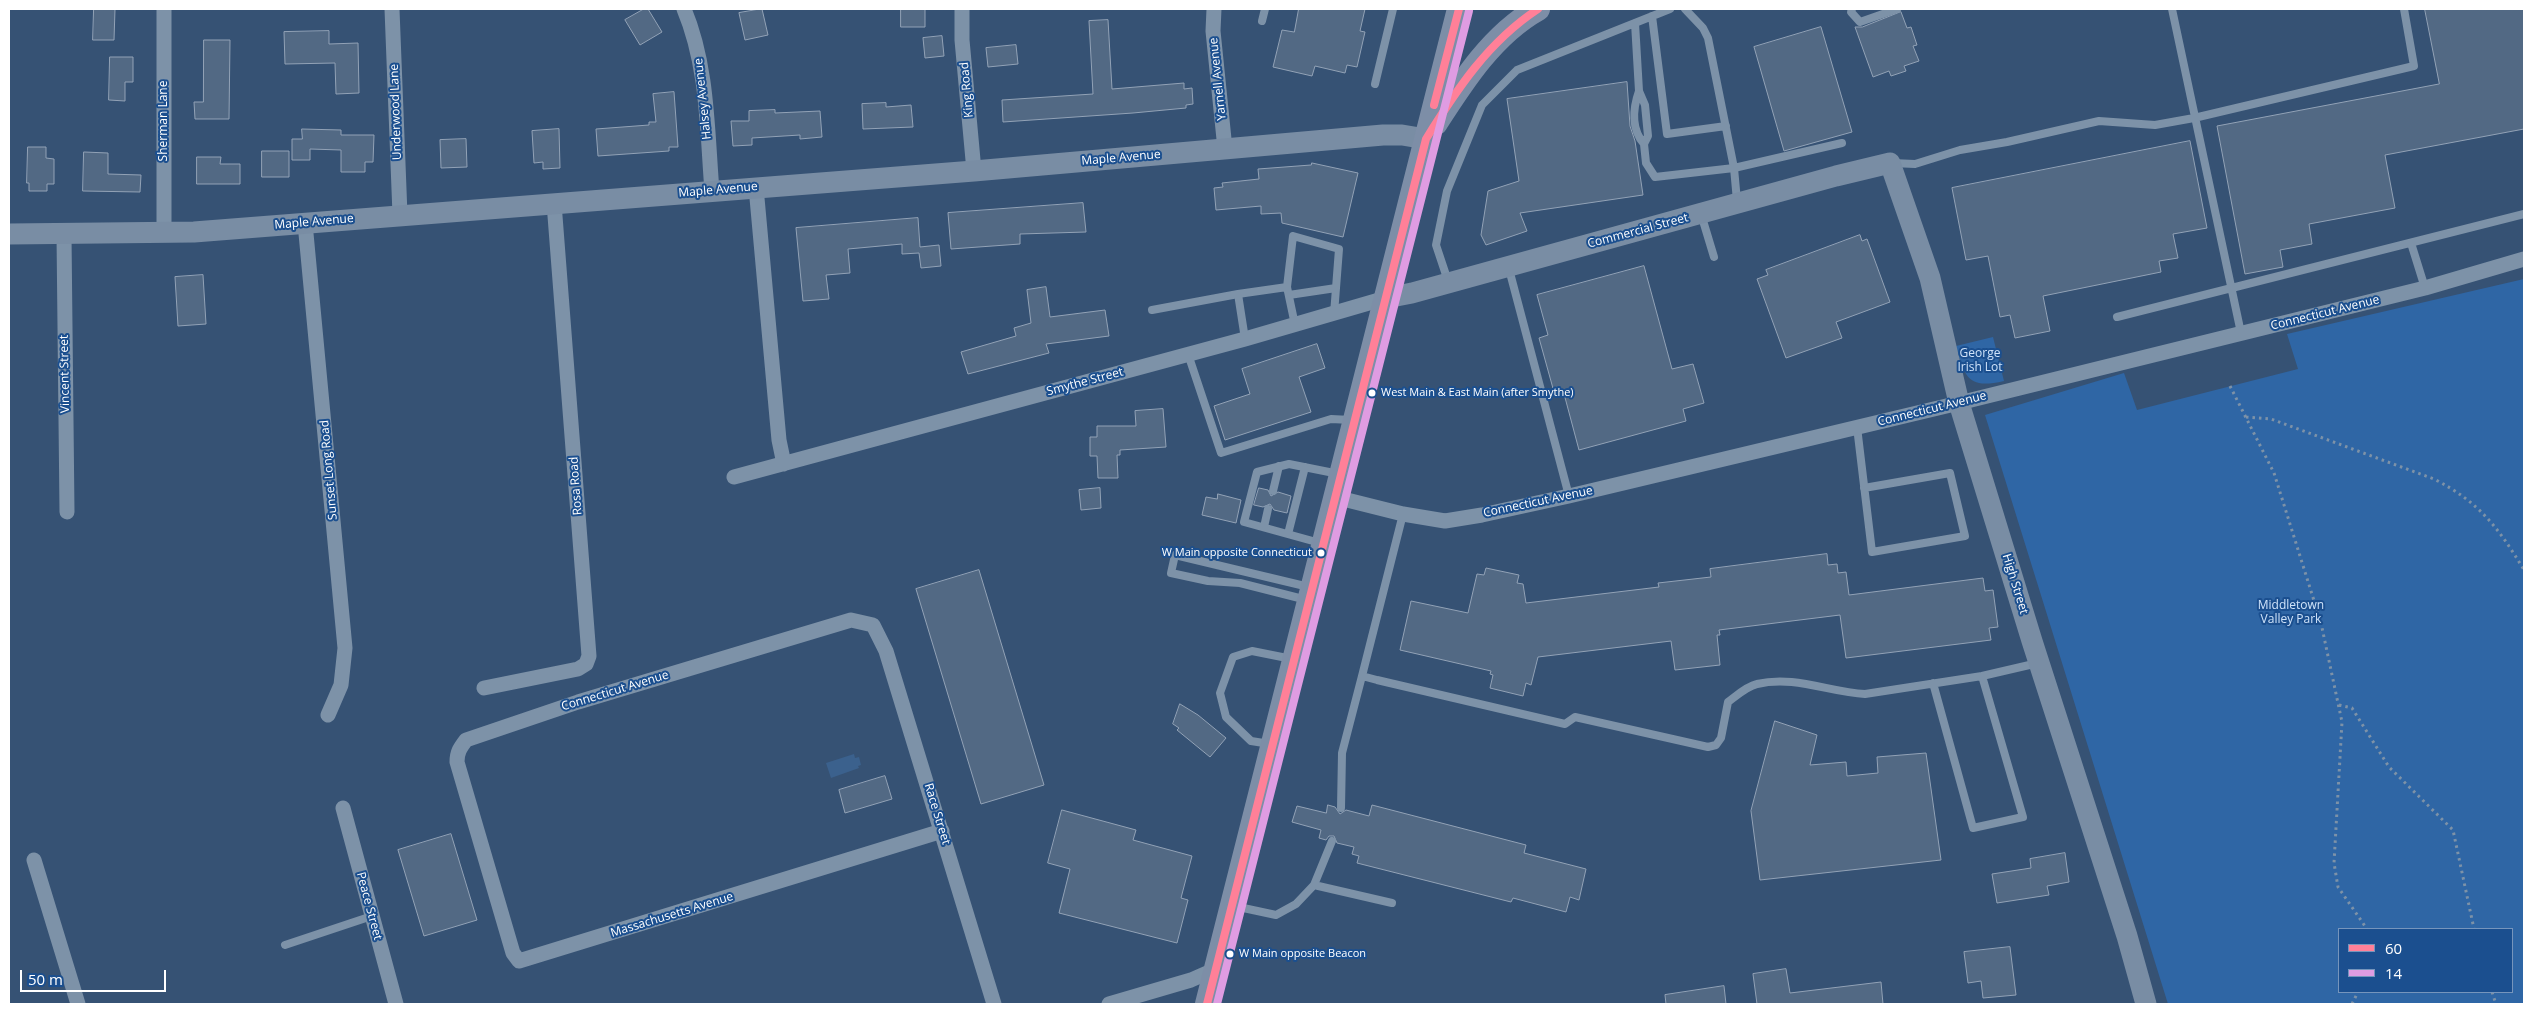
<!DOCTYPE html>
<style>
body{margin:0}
#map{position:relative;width:2533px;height:1013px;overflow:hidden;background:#365274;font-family:"Open Sans",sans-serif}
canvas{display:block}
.frame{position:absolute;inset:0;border:10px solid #fff;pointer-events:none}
.legend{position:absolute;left:2338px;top:928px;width:175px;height:65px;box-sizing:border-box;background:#1b4f8f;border:1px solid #7695bc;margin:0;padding:6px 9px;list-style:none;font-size:15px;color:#fff}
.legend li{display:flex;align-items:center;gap:10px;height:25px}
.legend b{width:25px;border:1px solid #7695bc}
.scale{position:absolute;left:20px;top:970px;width:146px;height:22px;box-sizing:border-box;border:2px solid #fff;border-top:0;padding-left:6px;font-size:15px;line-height:18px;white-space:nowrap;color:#fff;-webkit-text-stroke:4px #1b4f8f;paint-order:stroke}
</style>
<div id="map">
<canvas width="2533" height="1013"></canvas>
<div class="frame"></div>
<ul class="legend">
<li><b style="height:6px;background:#ff8098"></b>60</li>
<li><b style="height:6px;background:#df9ce2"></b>14</li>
</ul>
<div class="scale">50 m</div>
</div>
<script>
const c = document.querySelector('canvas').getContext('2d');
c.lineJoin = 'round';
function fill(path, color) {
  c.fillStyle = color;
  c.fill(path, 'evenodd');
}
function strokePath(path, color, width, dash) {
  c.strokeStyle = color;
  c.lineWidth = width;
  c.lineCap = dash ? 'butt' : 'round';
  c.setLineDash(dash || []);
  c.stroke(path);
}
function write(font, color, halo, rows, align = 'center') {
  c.font = font + ' "Open Sans",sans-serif';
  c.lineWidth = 4;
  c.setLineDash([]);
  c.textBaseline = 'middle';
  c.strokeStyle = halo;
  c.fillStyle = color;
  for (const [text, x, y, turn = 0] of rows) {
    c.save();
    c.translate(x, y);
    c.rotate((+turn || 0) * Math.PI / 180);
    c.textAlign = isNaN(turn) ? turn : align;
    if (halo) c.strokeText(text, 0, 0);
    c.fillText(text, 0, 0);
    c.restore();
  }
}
const green = new Path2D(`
 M2524,279V1004H2168L1985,415L2124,373L2137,410L2298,369L2287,334ZM2339,929H2512V992H2339Z
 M1993,337L2004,381C1969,389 1965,379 1956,346Z`);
const water = new Path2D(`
 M854,754L855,758L859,757L861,765L858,766L859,768L831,778L826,763Z`);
const building = new Path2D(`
 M94,9H115L114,40H93Z
 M644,9H648L662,32L640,45L625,20Z
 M762,9L768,35L745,40L739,13Z
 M901,9H925V27H901Z
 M1299,9H1365L1360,31L1365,32L1357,67L1347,65L1345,73L1315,66L1312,76L1273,67L1282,30L1294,32Z
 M2425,9H2524V129L2385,155L2395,208L2309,224L2312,244L2280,250L2283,267L2245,274L2217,126L2439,84Z
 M1901,12L1907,28L1911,27L1917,45L1913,46L1919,61L1904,66L1906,71L1891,76L1889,71L1873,77L1855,27H1862Z
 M1108,20L1112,89L1184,83V89L1192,88L1193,104L1186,105V108L1133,113L1003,122L1002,100L1093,94L1089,21Z
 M1821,27L1852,132L1784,151L1754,47Z
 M329,31V44L358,43L359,93L336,94L335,63L285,64L284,32Z
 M942,36L944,56L925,58L923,38Z
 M204,40H230L229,119H195L194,102H203Z
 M1016,45L1018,64L988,67L986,48Z
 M110,57H133V82H125V101L109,100Z
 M1627,82L1630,126L1635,141L1643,195L1520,213L1527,231L1486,245L1481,235L1488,191L1519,181L1507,99Z
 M674,92L678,147H669V151L598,156L596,129L649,125V122H656L653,94Z
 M886,103V107L911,105L913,127L863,129L862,104Z
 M775,110V113L820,111L822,137L800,139V135L752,138V145L733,146L731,121H749V111Z
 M302,129L341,130V135H374L373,162H365V172H341V150L310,149V160H292V139H302Z
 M559,129L560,168L543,169V162L534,163L532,131Z
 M466,139L467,167L441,168L440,140Z
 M2190,141L2207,228L2173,234L2178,258L2159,261L2161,272L2043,296L2050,331L2015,338L2010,315L2000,317L1988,256L1966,260L1952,188Z
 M28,147H46V158L54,159V184H47V191H29V183H27Z
 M262,151H289V177H262Z
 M84,152L108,153V174L141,175L140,192L83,191Z
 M197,157H221L220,164H240V184H197Z
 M1312,163L1358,173L1343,237L1282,223L1281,213L1261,214V206L1216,210L1214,188L1223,187L1222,183L1259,179L1258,169L1311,165Z
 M1083,203L1086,232L1020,234V244L951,249L948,213Z
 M918,218L920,247L939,245L941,266L921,268L919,253L902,254V244L848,249L850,273L826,275L829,299L803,301L796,228Z
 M1860,235L1862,241L1867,239L1890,302L1836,322L1842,338L1786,358L1757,279L1768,275L1766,270Z
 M1644,266L1672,369L1693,364L1704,403L1683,409L1686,421L1579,450L1563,390L1554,392L1539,338L1548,335L1537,295Z
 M203,275L206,324L178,326L175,277Z
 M1046,287L1050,317L1105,310L1109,336L1046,344L1049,353L968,374L961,352L1016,336L1014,328L1031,323L1027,290Z
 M1317,344L1325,368L1299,377L1311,412L1225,440L1214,406L1250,394L1242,369Z
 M1163,409L1166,447L1120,450V455H1117L1118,478H1098L1097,456H1090V437H1097V426H1136L1135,411Z
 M1100,488L1101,508L1081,510L1079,490Z
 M1259,488L1268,490L1271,496L1278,492L1291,496L1287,513L1274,510L1270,504L1263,507L1254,505Z
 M1218,494L1241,500L1236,523L1202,515L1206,497L1217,499Z
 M1827,554L1828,565L1837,564L1838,573L1846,572L1849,595L1983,578L1985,591L1993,590L1998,627L1989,628L1991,640L1846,658L1840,615L1719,630L1720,635H1717L1720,665L1675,670L1671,641L1538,657L1531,685L1526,683L1523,696L1490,688L1493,675L1490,674L1491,671L1400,650L1411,601L1468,613L1477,574L1484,575L1486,568L1519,575L1517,583L1523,584L1526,603L1659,587L1658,583L1711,577L1710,569Z
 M979,570L1044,785L981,804L916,589Z
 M1180,704L1198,715L1226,738L1210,757L1177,730L1179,728L1173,724Z
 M1775,721L1817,735L1810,765L1846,762L1847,776L1878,773L1877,757L1926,753L1941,860L1760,880L1751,811Z
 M885,776L892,799L845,813L839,790Z
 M1328,805L1335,807L1340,814L1346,810L1369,816L1372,805L1526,845L1524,853L1586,869L1579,900L1570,897L1566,912L1513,898L1511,902L1357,863L1359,856L1352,854L1354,847L1337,843L1334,836H1329L1326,840L1319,838L1321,830L1292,822L1297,806L1326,813Z
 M1062,810L1136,830L1133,840L1192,856L1181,898L1188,900L1177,943L1059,913L1070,869L1048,863Z
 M451,834L477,920L424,936L398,850Z
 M2065,853L2069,882L2047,886L2049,895L1997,903L1992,874L2031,868L2030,859Z
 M2010,947L2016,995L1983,998L1981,981L1968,983L1964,952Z
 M1786,969L1790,993L1881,982L1883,1004H1757L1753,974Z
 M1724,986L1726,1004H1666L1665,995Z`);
const path = new Path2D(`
 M2230,386L2274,473L2321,623L2342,722L2334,863L2338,887L2367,929
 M2246,417L2271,419L2434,479C2479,502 2498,527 2524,570
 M2339,705L2352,708L2389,767L2453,830L2474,929
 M2492,992L2496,1004
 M2352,1004L2358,992`);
const lane = new Path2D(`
 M1685,9L1703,28L1708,38L1734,168L1737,201
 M1852,9L1851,12L1860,22L1897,9
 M2172,9L2241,333
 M1652,16L1667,134L1726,126
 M1262,21L1265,9
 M1635,23L1639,91L1645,105L1648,136L1644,144L1646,163L1655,177L1734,168L1842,143
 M1375,84L1393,9
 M1639,91C1633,108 1631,129 1644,144
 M1892,163L1915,164L1960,150L2007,142L2099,121L2155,125L2194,118L2414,66L2404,9
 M1701,214L1714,257
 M2411,243L2425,288
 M1509,269L1569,496
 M1448,281L1436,245L1447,191L1482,105L1517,70L1670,9
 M1238,294L1287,287
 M1289,295L1336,288
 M1152,310L1238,294L1245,339
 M2117,317L2524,214
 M1295,325L1287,287L1293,236L1339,249L1334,314
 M1188,354L1221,453L1331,419L1351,420
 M1857,427L1872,552L1965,536L1950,473L1864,488
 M1273,491L1279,466
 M1403,514L1362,676L1377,680L1565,724L1575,717L1708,747L1716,745L1721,738L1728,702C1736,696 1747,686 1757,684C1794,675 1829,692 1865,694L1982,676L2038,663
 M1264,527L1268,509
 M1288,534L1305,467
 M1320,543L1244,522L1257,472L1289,464L1339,474
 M1307,600L1240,583L1208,581L1171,573L1175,555L1309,587
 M1933,683L1973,828L2023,817L1982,676
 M1270,744L1251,741L1226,717L1220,693L1233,657L1252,651L1292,659
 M1341,808L1342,753L1362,676
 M1314,885L1392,903
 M1234,906L1276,915L1296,904L1314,885L1332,841
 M285,945L372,916`);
const street = new Path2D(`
 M164,9V233
 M392,9L400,215
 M684,9C708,66 707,130 712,191
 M962,9V40L974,171
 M1214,9L1213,31L1225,149
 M756,187L779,440L784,464
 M305,223L345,648L341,685L328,715
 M64,235L67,512
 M734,477L1245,339L1386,298
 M1335,497L1403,514L1445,521L1482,515L1569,496L1959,403L2425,288L2524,259
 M484,688L578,669L586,664L589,656L554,203
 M343,808L396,1004
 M942,831L519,961L513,953L457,762C457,752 460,748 466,740L578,702L851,620L873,625L886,651L994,1004
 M34,860L78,1004
 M1109,1004L1191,980L1216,969`);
const secondary = new Path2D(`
 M9,234L194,232L974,171L1383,135H1402L1426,139
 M1386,298L1412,293L1836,176L1890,163L1930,278L1959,403L2032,641L2127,936L2146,1004`);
const primary = new Path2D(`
 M1436,123C1463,81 1493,34 1538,9
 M1207,1004L1459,9`);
const bus1 = new Path2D(`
 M1434,105L1459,9
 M1207,1004L1426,139C1457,89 1488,42 1538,9`);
const bus2 = new Path2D(`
 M1217,1004L1469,11`);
const markers = [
 [1372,393,4.5,"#fff"],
 [1321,553,4.5,"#fff"],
 [1230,954,4.5,"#fff"]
];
const busNames = [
 ["West Main & East Main (after Smythe)",1381,393],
 ["W Main opposite Connecticut",1312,553,"right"],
 ["W Main opposite Beacon",1239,954]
];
const streetNames = [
 ["Yarnell Avenue",1218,79,-96],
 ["King Road",967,90,-95],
 ["Halsey Avenue",703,99,-96],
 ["Underwood Lane",396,112,-92],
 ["Sherman Lane",164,121,-90],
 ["Maple Avenue",1121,158,-5],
 ["Maple Avenue",718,190,-5],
 ["Maple Avenue",314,222,-5],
 ["Commercial Street",1638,231,-15],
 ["Connecticut Avenue",2325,313,-14],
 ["Vincent Street",65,374,-91],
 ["Smythe Street",1085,382,-15],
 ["Connecticut Avenue",1932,409,-14],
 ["Sunset Long Road",329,470,-95],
 ["Rosa Road",576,486,-94],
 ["Connecticut Avenue",1538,502,-12],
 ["High Street",2015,584,73],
 ["Connecticut Avenue",615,691,-17],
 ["Race Street",937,814,73],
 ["Peace Street",369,906,75],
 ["Massachusetts Avenue",672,915,-17]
];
const parkNames = [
 ["George",1980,354],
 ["Irish Lot",1980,368],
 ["Middletown",2291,606],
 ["Valley Park",2291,620]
];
fill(green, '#2f66a5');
fill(water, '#3b618d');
fill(building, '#526984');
strokePath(building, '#92a2b6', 1);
strokePath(path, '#7d92a8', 3, [2.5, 4]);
strokePath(lane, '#7d92a8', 8);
strokePath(street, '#7d92a8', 15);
strokePath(secondary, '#798da4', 21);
strokePath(primary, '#7d8ea7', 24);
strokePath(bus1, '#ff8098', 8);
strokePath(bus2, '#df9ce2', 8);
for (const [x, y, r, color] of markers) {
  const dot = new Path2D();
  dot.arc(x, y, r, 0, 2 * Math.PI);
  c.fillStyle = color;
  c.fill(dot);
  strokePath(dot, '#1b4f8f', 2);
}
write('11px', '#fff', '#1b4f8f', busNames, 'left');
write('12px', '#fff', '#1b4f8f', streetNames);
write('12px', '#cfe3fa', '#1b4f8f', parkNames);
</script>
